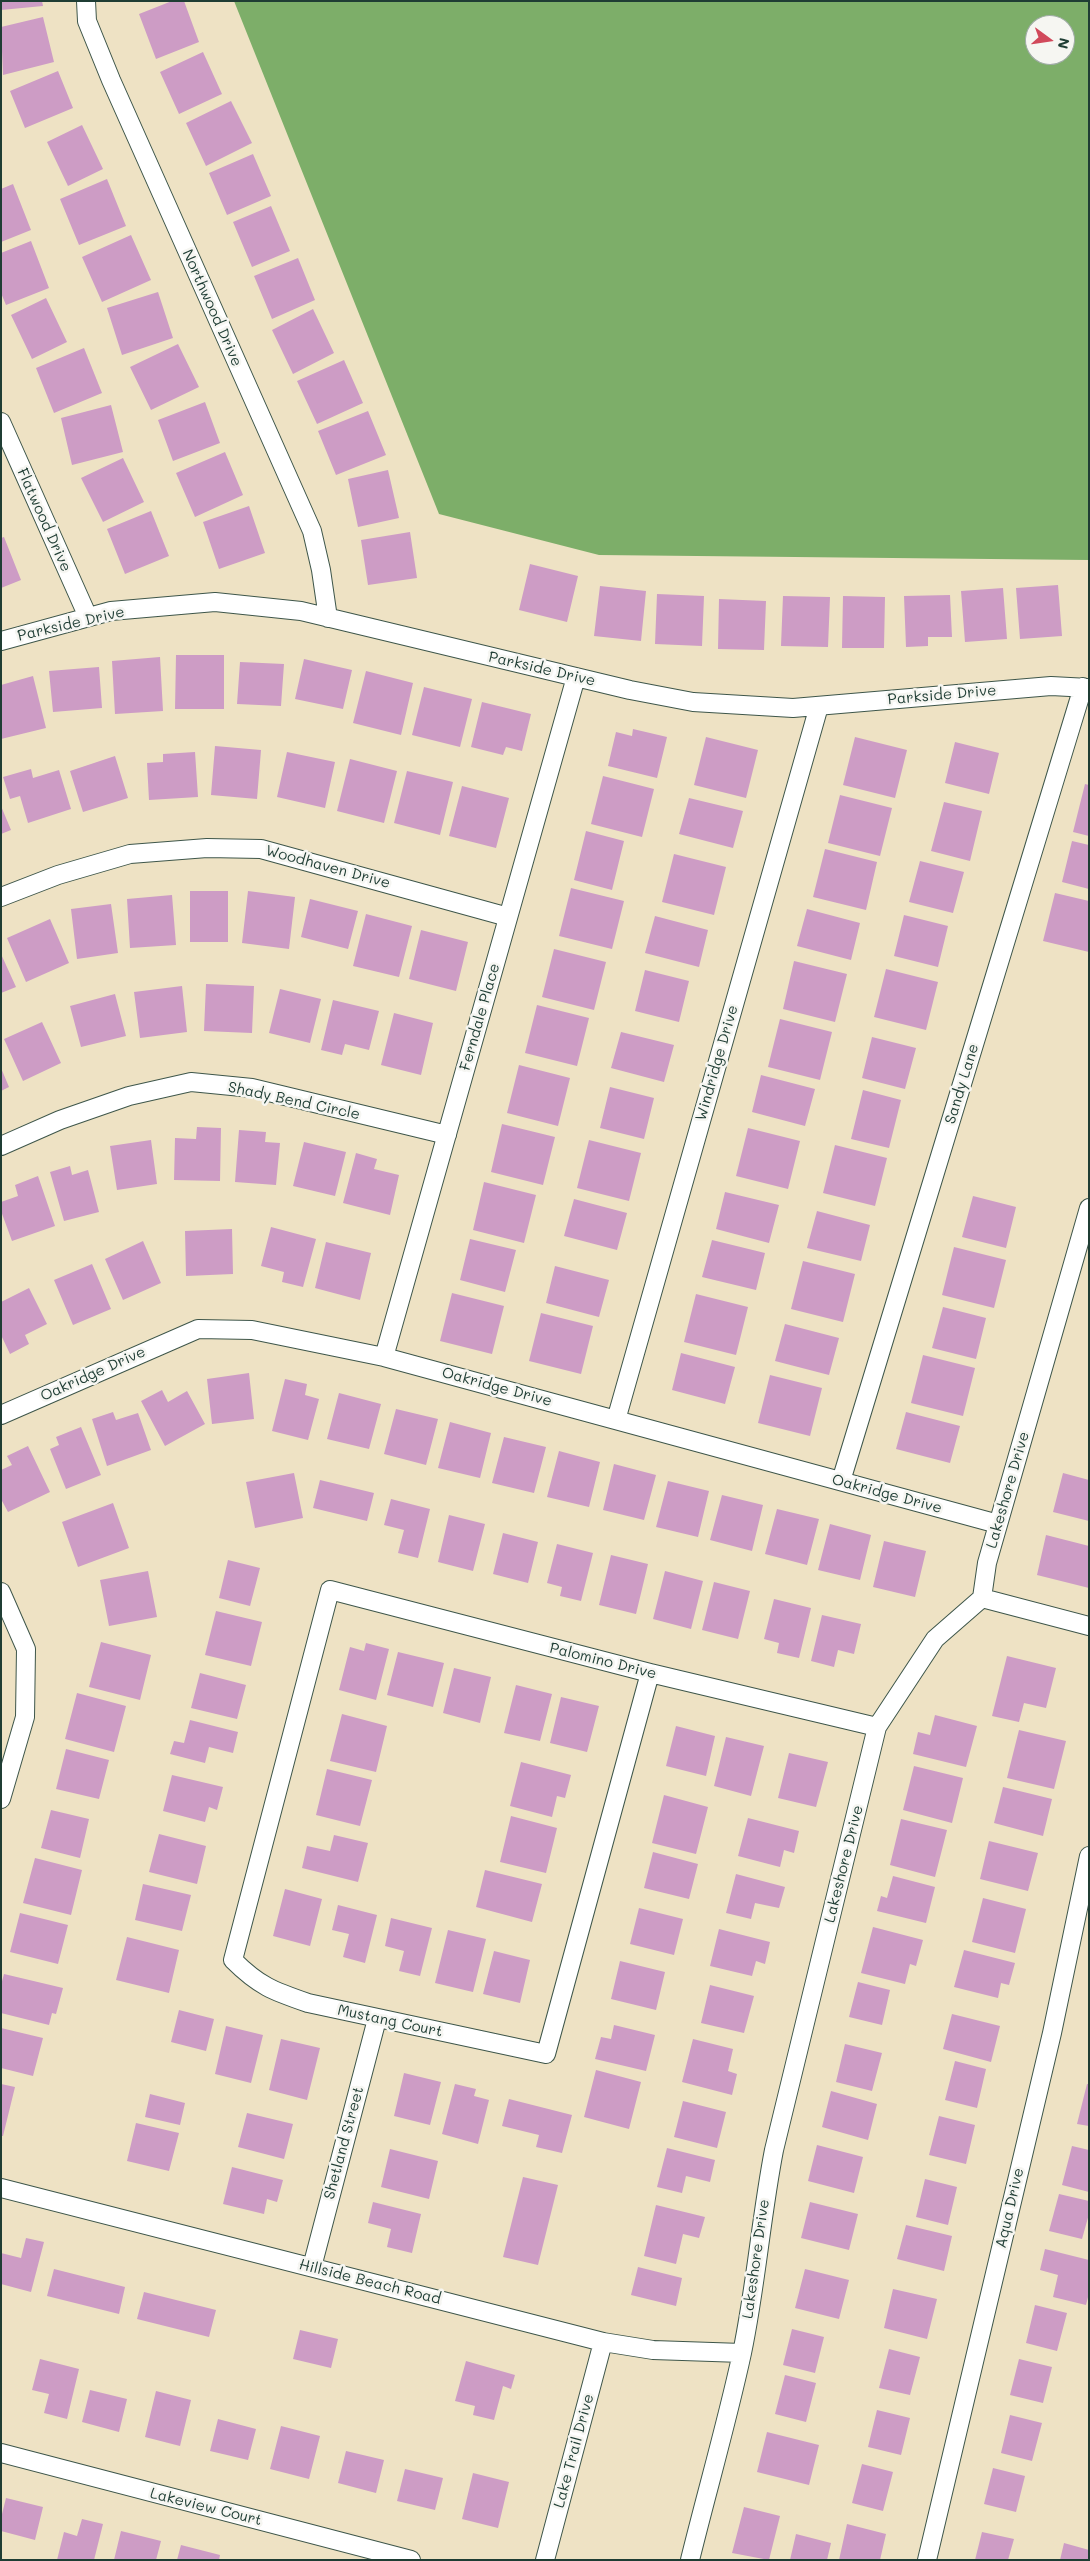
<!DOCTYPE html>
<style>
body{margin:0}
#map{position:relative;width:1090px;height:2561px;overflow:hidden;background:#eee2c4;font-family:Mali,sans-serif}
canvas{display:block}
.frame{position:absolute;inset:0;border:2px solid #1f3d34;pointer-events:none}
.north{position:absolute;left:1025px;top:15px;width:50px;height:50px;box-sizing:border-box;background:#f6f6f2;border:1px solid #a0aca6;border-radius:50%;rotate:104deg;font-size:14px;font-weight:700;line-height:20px;text-align:center;color:#1f3d34}
.north::after{content:'';display:block;margin:auto;width:18px;height:22px;background:#d1495b;clip-path:polygon(50% 0,100% 100%,50% 72%,0 100%)}
</style>
<div id="map">
<canvas width="1090" height="2561"></canvas>
<div class="frame"></div>
<div class="north">N</div>
</div>
<script>
const c = document.querySelector('canvas').getContext('2d');
c.lineJoin = 'round';
function fill(path, color) {
  c.fillStyle = color;
  c.fill(path, 'evenodd');
}
function strokePath(path, color, width, dash) {
  c.strokeStyle = color;
  c.lineWidth = width;
  c.lineCap = dash ? 'butt' : 'round';
  c.setLineDash(dash || []);
  c.stroke(path);
}
function write(font, color, halo, rows, align = 'center') {
  c.font = font + ' Mali,sans-serif';
  c.lineWidth = 5;
  c.setLineDash([]);
  c.textBaseline = 'middle';
  c.strokeStyle = halo;
  c.fillStyle = color;
  for (const [text, x, y, turn = 0] of rows) {
    c.save();
    c.translate(x, y);
    c.rotate((+turn || 0) * Math.PI / 180);
    c.textAlign = isNaN(turn) ? turn : align;
    if (halo) c.strokeText(text, 0, 0);
    c.fillText(text, 0, 0);
    c.restore();
  }
}
const forest = new Path2D(`
 M234,1H1089V560L599,555L439,514ZM1035,25H1065V55H1035Z`);
const building = new Path2D(`
 M1,1H42L43,6L1,10Z
 M172,1H184L199,42L156,59L139,14Z
 M43,17L54,62L3,75L1,27Z
 M203,52L222,94L179,114L160,72Z
 M58,71L73,108L25,128L10,91Z
 M231,101L252,143L206,166L186,123Z
 M82,125L103,169L68,186L47,142Z
 M253,154L271,196L227,215L209,173Z
 M107,179L126,226L79,245L60,199Z
 M13,184L31,230L1,242V189Z
 M271,206L290,251L252,267L233,222Z
 M131,235L151,280L102,302L82,257Z
 M31,241L49,288L6,305L1,293V253Z
 M298,258L315,300L272,319L254,276Z
 M158,292L173,338L122,355L107,308Z
 M46,298L67,342L32,359L11,315Z
 M313,309L334,353L293,374L272,330Z
 M178,344L199,387L151,410L130,367Z
 M84,348L102,393L54,413L36,368Z
 M344,360L363,403L317,424L297,381Z
 M205,402L220,443L173,461L158,420Z
 M111,405L123,452L72,465L61,418Z
 M368,411L386,455L336,475L318,431Z
 M225,452L243,495L195,517L176,473Z
 M123,458L144,502L103,522L81,478Z
 M388,470L399,518L358,527L348,479Z
 M249,506L265,553L219,569L203,522Z
 M151,511L169,556L125,574L107,529Z
 M410,532L417,578L368,585L361,540Z
 M4,537L21,580L1,588V538Z
 M530,564L578,576L567,622L519,610Z
 M1058,585L1062,636L1020,639L1016,588Z
 M600,586L646,591L641,641L594,636Z
 M1003,588L1007,639L965,642L961,591Z
 M657,594L704,596L702,646L655,644Z
 M950,595L952,637H928V646L906,647L904,596Z
 M783,596L830,597L828,647L781,646Z
 M843,596L885,597L884,648H842Z
 M719,599L766,601L764,650L718,649Z
 M176,655H224V709H175Z
 M160,657L163,711L115,714L112,661Z
 M304,659L352,670L343,709L295,699Z
 M240,662L284,664L281,706L237,704Z
 M99,667L102,708L53,712L49,671Z
 M366,671L413,683L401,735L353,723Z
 M33,676L46,728L1,739V685Z
 M424,687L472,699L460,747L412,735Z
 M482,702L531,714L522,751L506,747L503,755L471,747Z
 M633,729L667,737L657,778L608,766L616,732L632,736Z
 M706,737L758,750L746,798L694,785Z
 M855,737L907,750L895,798L843,785Z
 M955,742L999,753L989,794L945,783Z
 M215,746L261,750L257,799L211,795Z
 M195,752L198,797L149,800L147,763L163,762V754Z
 M287,752L335,762L325,808L277,797Z
 M115,756L128,798L83,812L70,771Z
 M350,759L397,771L384,823L337,811Z
 M31,769L33,778L59,770L71,809L28,823L20,796L10,799L3,777Z
 M407,771L453,782L440,835L394,823Z
 M603,776L654,789L642,837L591,824Z
 M1085,784L1089,785V836L1073,832Z
 M462,786L509,798L496,848L449,836Z
 M840,795L892,808L880,856L828,843Z
 M689,798L743,811L733,848L679,834Z
 M944,802L982,811L970,861L931,851Z
 M1,806L11,830L1,834Z
 M586,831L624,841L612,890L574,880Z
 M1072,841L1089,845V889L1062,882Z
 M825,849L877,862L866,910L813,897Z
 M674,854L726,867L714,915L662,902Z
 M920,861L964,872L953,913L909,902Z
 M571,888L624,901L612,949L559,936Z
 M190,891H228V942H190Z
 M248,891L295,897L289,949L242,943Z
 M1055,893L1089,901V952L1043,941Z
 M172,895L176,945L130,948L127,899Z
 M310,899L358,911L348,949L301,937Z
 M111,904L118,953L77,959L71,909Z
 M807,909L860,923L851,960L797,946Z
 M366,914L412,926L399,977L353,966Z
 M904,915L948,926L938,967L894,956Z
 M655,916L708,930L699,967L645,953Z
 M50,919L69,963L26,982L7,938Z
 M421,930L468,942L456,991L409,979Z
 M554,949L606,962L594,1010L542,997Z
 M1,954L16,987L1,993Z
 M794,961L847,974L835,1022L783,1009Z
 M886,969L938,982L926,1030L874,1017Z
 M645,970L689,981L679,1022L635,1011Z
 M206,984L254,986L252,1033L204,1031Z
 M182,986L187,1032L140,1038L134,992Z
 M280,989L321,999L310,1043L269,1033Z
 M115,994L126,1036L81,1047L70,1006Z
 M333,1000L379,1011L369,1050L345,1044L342,1055L321,1050Z
 M537,1005L589,1018L577,1066L525,1053Z
 M394,1013L433,1023L421,1075L381,1065Z
 M780,1019L832,1032L820,1080L768,1067Z
 M42,1022L61,1063L23,1081L4,1039Z
 M621,1032L674,1045L664,1082L611,1068Z
 M872,1037L916,1048L905,1089L862,1078Z
 M519,1065L570,1078L558,1126L507,1113Z
 M1,1068L9,1087L1,1091Z
 M761,1075L815,1089L805,1126L752,1112Z
 M610,1087L654,1098L644,1139L600,1128Z
 M863,1090L901,1100L889,1148L851,1139Z
 M502,1124L555,1137L543,1185L491,1172Z
 M197,1127L221,1128L220,1181L174,1180L175,1138L196,1139Z
 M748,1128L800,1141L788,1189L736,1176Z
 M239,1130L266,1132L265,1142L280,1143L276,1185L235,1182Z
 M151,1140L157,1184L117,1190L110,1146Z
 M589,1140L641,1153L629,1201L577,1188Z
 M304,1142L346,1152L335,1196L293,1186Z
 M835,1145L887,1158L875,1206L823,1193Z
 M356,1153L377,1159L374,1169L399,1175L390,1215L343,1203Z
 M70,1166L72,1175L88,1170L99,1212L64,1221L50,1172Z
 M38,1176L55,1226L12,1241L1,1211V1202L18,1196L15,1185Z
 M484,1182L536,1195L524,1243L473,1230Z
 M725,1192L779,1205L769,1243L716,1229Z
 M973,1196L1016,1207L1006,1248L962,1237Z
 M574,1199L627,1213L617,1250L564,1236Z
 M817,1211L870,1225L861,1261L807,1248Z
 M271,1227L316,1239L303,1287L282,1282L284,1272L261,1266Z
 M232,1229L233,1274L186,1276L185,1231Z
 M470,1239L516,1250L505,1292L460,1280Z
 M712,1240L765,1253L756,1290L702,1277Z
 M143,1241L161,1283L123,1300L105,1259Z
 M326,1242L371,1253L360,1300L315,1288Z
 M954,1247L1006,1260L994,1308L942,1295Z
 M803,1261L855,1274L843,1322L791,1309Z
 M92,1264L111,1309L73,1325L54,1280Z
 M555,1266L609,1280L599,1317L546,1303Z
 M29,1288L47,1324L25,1335L29,1344L10,1354L1,1335V1302Z
 M452,1293L504,1306L492,1354L440,1341Z
 M696,1294L748,1307L736,1355L684,1342Z
 M943,1307L986,1318L976,1359L932,1348Z
 M541,1313L593,1326L581,1374L529,1361Z
 M785,1324L839,1338L829,1375L775,1361Z
 M681,1353L735,1367L725,1404L672,1390Z
 M923,1355L975,1368L963,1416L911,1403Z
 M249,1373L254,1419L212,1424L207,1379Z
 M770,1375L822,1388L810,1436L758,1423Z
 M285,1379L307,1384L305,1395L319,1399L308,1440L272,1431Z
 M162,1390L168,1402L187,1391L205,1424L165,1446L141,1401Z
 M339,1393L381,1404L369,1449L327,1439Z
 M396,1409L438,1419L426,1465L384,1454Z
 M113,1412L116,1420L138,1413L151,1450L107,1466L92,1419Z
 M906,1412L960,1426L950,1463L896,1449Z
 M450,1422L491,1433L480,1478L438,1468Z
 M81,1427L101,1475L66,1489L50,1449L59,1445L56,1437Z
 M504,1437L546,1447L534,1493L492,1483Z
 M28,1446L50,1492L8,1512L1,1499V1470L12,1465L7,1456Z
 M559,1451L600,1462L589,1507L547,1497Z
 M614,1464L656,1475L644,1520L603,1510Z
 M294,1473L303,1518L255,1528L246,1482Z
 M1063,1473L1089,1480V1521L1053,1512Z
 M320,1480L374,1493L367,1521L313,1508Z
 M668,1481L709,1491L698,1537L656,1527Z
 M722,1495L763,1505L752,1551L710,1540Z
 M391,1499L430,1509L418,1558L398,1553L404,1530L384,1525Z
 M113,1503L129,1548L78,1567L62,1522Z
 M777,1509L819,1519L807,1565L765,1554Z
 M449,1515L485,1524L473,1571L438,1562Z
 M830,1524L871,1535L860,1580L818,1570Z
 M503,1533L538,1542L528,1583L493,1574Z
 M1046,1535L1089,1546V1588L1037,1575Z
 M884,1541L926,1551L915,1597L873,1587Z
 M557,1544L593,1553L581,1601L560,1596L562,1587L547,1583Z
 M611,1555L648,1564L636,1614L599,1605Z
 M228,1560L260,1568L250,1606L219,1598Z
 M148,1571L157,1617L109,1626L100,1580Z
 M665,1571L703,1581L691,1629L653,1619Z
 M714,1582L750,1591L738,1639L702,1630Z
 M774,1599L811,1608L799,1658L777,1653L779,1643L764,1639Z
 M216,1611L262,1622L251,1666L205,1655Z
 M822,1615L861,1624L854,1654L838,1650L834,1667L811,1661Z
 M101,1642L151,1655L140,1700L89,1687Z
 M366,1643L389,1649L376,1700L339,1690L350,1647L364,1651Z
 M398,1652L444,1663L433,1707L387,1695Z
 M1007,1656L1056,1668L1046,1708L1024,1703L1019,1722L992,1716Z
 M454,1668L491,1677L480,1723L443,1713Z
 M200,1673L246,1685L237,1719L191,1708Z
 M516,1685L552,1694L540,1741L504,1733Z
 M77,1693L126,1706L114,1752L65,1739Z
 M561,1697L599,1706L587,1752L550,1743Z
 M342,1714L387,1726L376,1772L330,1761Z
 M935,1715L977,1726L966,1767L913,1754L918,1732L930,1735Z
 M190,1720L238,1732L233,1753L209,1747L205,1763L170,1754L174,1741L184,1743Z
 M676,1726L715,1736L706,1776L666,1766Z
 M1019,1730L1066,1741L1054,1789L1007,1778Z
 M726,1737L764,1746L751,1796L714,1786Z
 M66,1749L109,1760L99,1799L56,1789Z
 M789,1753L828,1762L816,1807L778,1798Z
 M521,1762L571,1775L565,1798L557,1796L552,1817L510,1806Z
 M914,1766L963,1778L952,1823L903,1810Z
 M327,1769L372,1780L360,1826L316,1815Z
 M172,1775L223,1787L217,1810L209,1807L205,1822L163,1811Z
 M1003,1787L1052,1799L1043,1836L994,1823Z
 M664,1795L708,1807L696,1854L652,1843Z
 M51,1810L89,1819L80,1858L41,1848Z
 M511,1816L557,1828L546,1873L500,1862Z
 M748,1818L799,1831L794,1853L784,1850L780,1867L738,1856Z
 M901,1819L947,1830L935,1877L890,1865Z
 M159,1834L206,1846L197,1884L149,1872Z
 M334,1835L368,1843L358,1882L302,1868L307,1846L330,1851Z
 M989,1841L1038,1853L1028,1891L980,1879Z
 M653,1852L698,1864L689,1899L644,1888Z
 M35,1858L82,1870L71,1915L23,1903Z
 M485,1870L542,1884L532,1922L476,1907Z
 M736,1874L785,1887L779,1908L755,1903L751,1919L726,1913Z
 M893,1876L935,1887L926,1923L877,1911L881,1896L887,1898Z
 M143,1884L191,1895L182,1931L135,1920Z
 M285,1889L322,1899L310,1946L273,1936Z
 M983,1898L1026,1909L1015,1953L972,1942Z
 M338,1905L377,1915L365,1963L343,1957L349,1934L332,1930Z
 M639,1908L683,1919L674,1955L630,1944Z
 M20,1913L68,1925L58,1964L10,1952Z
 M391,1918L432,1928L420,1976L399,1971L404,1951L385,1946Z
 M873,1927L923,1940L916,1966L910,1964L905,1984L861,1973Z
 M719,1929L770,1942L765,1964L756,1961L752,1976L710,1966Z
 M448,1930L486,1939L473,1992L435,1983Z
 M127,1937L179,1950L169,1993L116,1980Z
 M964,1950L1015,1963L1009,1985L1001,1983L998,1998L954,1987Z
 M494,1951L530,1960L520,2003L483,1994Z
 M620,1961L665,1972L656,2010L611,1999Z
 M4,1974L63,1988L56,2014L52,2013L49,2025L1,2013V1985Z
 M858,1982L890,1990L882,2025L849,2017Z
 M710,1985L754,1996L744,2033L701,2023Z
 M179,2010L214,2019L206,2051L171,2042Z
 M952,2014L1000,2026L991,2062L943,2049Z
 M614,2025L655,2035L646,2071L595,2059L601,2037L611,2039Z
 M226,2026L263,2035L251,2083L215,2074Z
 M1,2028L43,2038L33,2076L1,2068Z
 M281,2039L320,2048L307,2100L269,2090Z
 M693,2039L733,2049L728,2071L737,2074L732,2095L682,2082Z
 M845,2044L882,2053L872,2091L836,2082Z
 M955,2061L986,2069L977,2108L945,2100Z
 M596,2070L641,2082L629,2129L584,2117Z
 M404,2073L441,2082L430,2125L394,2116Z
 M1,2084L15,2087L3,2136H1Z
 M455,2084L476,2089L474,2096L489,2100L478,2144L442,2134Z
 M1087,2084H1089V2126L1077,2124Z
 M831,2091L877,2104L868,2140L822,2127Z
 M150,2094L185,2103L180,2125L145,2117Z
 M509,2099L572,2115L562,2153L536,2147L539,2135L502,2126Z
 M683,2101L726,2112L717,2148L674,2137Z
 M247,2113L293,2124L284,2159L238,2147Z
 M939,2116L975,2125L966,2164L929,2155Z
 M136,2123L179,2133L169,2171L127,2161Z
 M817,2145L863,2157L854,2193L808,2181Z
 M1072,2146L1089,2150V2192L1062,2185Z
 M667,2148L715,2160L710,2182L686,2176L682,2193L657,2187Z
 M390,2149L438,2161L429,2199L381,2187Z
 M232,2167L283,2180L277,2202L267,2199L264,2214L223,2204Z
 M523,2177L558,2185L538,2265L503,2257Z
 M925,2179L957,2187L948,2225L916,2217Z
 M1059,2194L1089,2201V2214L1082,2239L1049,2231Z
 M373,2202L421,2214L412,2253L387,2247L391,2229L368,2223Z
 M810,2202L858,2214L849,2250L801,2238Z
 M656,2205L705,2217L699,2238L683,2234L676,2264L644,2256Z
 M906,2225L952,2236L944,2271L897,2259Z
 M26,2238L44,2242L31,2292L1,2284V2253L21,2258Z
 M1045,2249L1089,2260V2293L1086,2305L1053,2297L1058,2275L1040,2270Z
 M638,2267L682,2278L676,2306L631,2295Z
 M54,2269L125,2287L119,2314L47,2296Z
 M805,2269L849,2280L839,2319L795,2308Z
 M893,2289L937,2299L927,2339L884,2328Z
 M144,2292L216,2310L209,2337L137,2319Z
 M1035,2305L1067,2313L1057,2351L1026,2343Z
 M792,2329L824,2337L815,2373L783,2365Z
 M300,2330L338,2339L331,2368L293,2359Z
 M889,2349L920,2357L910,2395L879,2388Z
 M40,2359L79,2369L67,2419L44,2413L49,2394L32,2390Z
 M1019,2359L1052,2367L1043,2403L1010,2395Z
 M466,2361L515,2375L511,2389L503,2386L494,2420L473,2415L475,2406L455,2401Z
 M785,2375L816,2383L806,2422L775,2414Z
 M90,2390L127,2399L119,2432L82,2422Z
 M156,2391L191,2400L180,2446L145,2437Z
 M877,2410L910,2418L901,2455L868,2447Z
 M1010,2415L1042,2423L1032,2461L1001,2453Z
 M218,2419L256,2429L248,2460L210,2451Z
 M281,2426L320,2436L309,2479L270,2469Z
 M767,2432L819,2445L809,2485L757,2472Z
 M346,2451L384,2460L376,2493L338,2483Z
 M862,2464L893,2472L883,2511L852,2503Z
 M993,2468L1025,2476L1016,2512L984,2504Z
 M405,2469L443,2478L435,2510L397,2501Z
 M473,2473L509,2482L498,2528L462,2519Z
 M6,2498L43,2507L35,2540L1,2531V2518Z
 M744,2507L780,2516L769,2560L732,2553Z
 M82,2519L103,2524L94,2560H57L64,2532L77,2536Z
 M847,2524L886,2534L880,2560H839Z
 M121,2531L161,2541L156,2560H114Z
 M982,2532L1014,2539L1008,2560H975Z
 M796,2534L831,2543L827,2560H790Z
 M1064,2543L1089,2550V2560H1060Z
 M181,2545L220,2555L219,2560H177Z`);
const minor = new Path2D(`
 M86,1L87,21L111,80L312,531L321,570L328,618
 M1,422L88,617
 M1,641L111,611L215,602L301,611L630,690L693,702L793,708L1051,686L1089,688
 M1,897L58,875L130,854L207,848L261,849L508,917
 M1,1146L60,1120L129,1096L191,1082L252,1088L447,1135
 M384,1357L576,677
 M1,1415L198,1329L252,1330L384,1357L998,1524
 M616,1420L819,706
 M841,1481L1083,687
 M1,1592L26,1649L25,1717L1,1799
 M982,1598L1089,1626
 M650,1673L546,2054L308,2003C273,1991 259,1986 233,1960L330,1590L650,1673L877,1727
 M1,2188L603,2342L653,2350L742,2353
 M312,2267L377,2019
 M1,2453L411,2560
 M545,2560L603,2342
 M690,2560C707,2491 727,2422 742,2353C756,2286 761,2217 774,2150L877,1727L935,1639L982,1598L987,1563L1089,1208
 M927,2560L1052,2033L1089,1856`);
const streetNames = [
 ["Northwood Drive",212,308,66],
 ["Flatwood Drive",44,520,66],
 ["Parkside Drive",71,624,-13],
 ["Parkside Drive",542,669,13],
 ["Parkside Drive",942,695,-5],
 ["Woodhaven Drive",328,867,15],
 ["Ferndale Place",480,1017,-74],
 ["Windridge Drive",717,1063,-74],
 ["Sandy Lane",962,1084,-73],
 ["Shady Bend Circle",294,1101,12],
 ["Oakridge Drive",93,1374,-24],
 ["Oakridge Drive",497,1387,15],
 ["Lakeshore Drive",1008,1490,-74],
 ["Oakridge Drive",887,1494,15],
 ["Palomino Drive",603,1661,14],
 ["Lakeshore Drive",844,1864,-76],
 ["Mustang Court",390,2021,12],
 ["Shetland Street",344,2143,-75],
 ["Aqua Drive",1010,2208,-77],
 ["Lakeshore Drive",756,2259,-82],
 ["Hillside Beach Road",370,2282,14],
 ["Lake Trail Drive",574,2451,-75],
 ["Lakeview Court",206,2507,14]
];
fill(forest, '#7dae69');
fill(building, '#cd9cc5');
strokePath(minor, '#3e564a', 20);
strokePath(minor, '#fff', 18);
write('15px', '#1f3d34', '#f6f6f2', streetNames);
</script>
